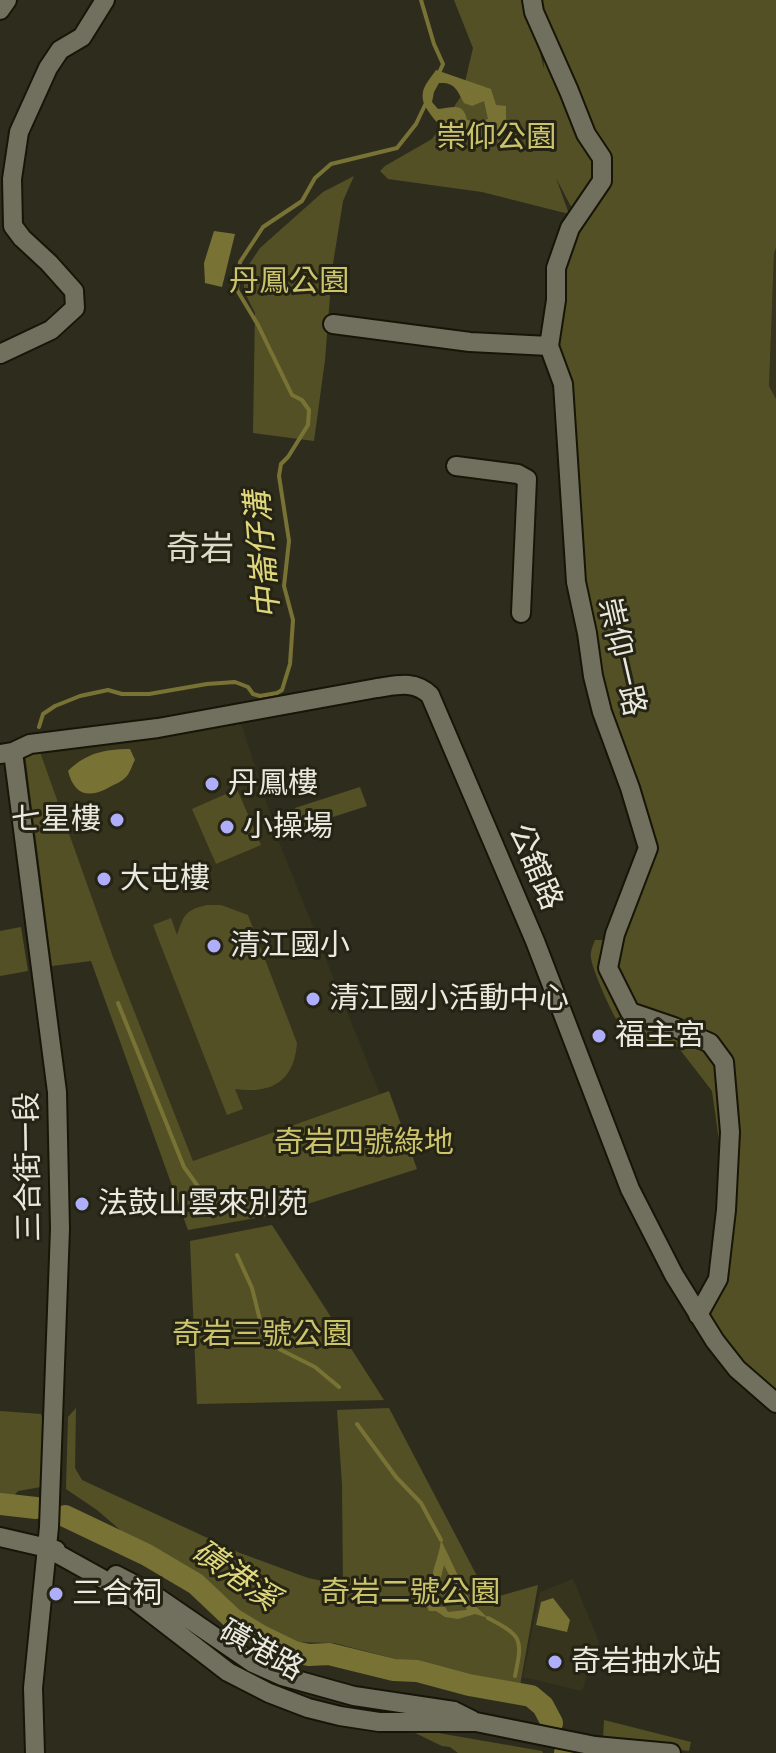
<!DOCTYPE html>
<meta charset="utf-8">
<style>
body{margin:0}
canvas{display:block;background:#2e2d1d}
</style>
<canvas width="776" height="1753"></canvas>
<script>
const c = document.querySelector('canvas').getContext('2d');
c.lineJoin = 'round';
function fill(path, color) {
  c.fillStyle = color;
  c.fill(path, 'evenodd');
}
function strokePath(path, color, width, dash) {
  c.strokeStyle = color;
  c.lineWidth = width;
  c.lineCap = dash ? 'butt' : 'round';
  c.setLineDash(dash || []);
  c.stroke(path);
}
function write(font, color, halo, rows, align = 'center') {
  c.font = font + ' Figtree,"Noto Sans TC",sans-serif';
  c.lineWidth = 6;
  c.setLineDash([]);
  c.textBaseline = 'middle';
  c.strokeStyle = halo;
  c.fillStyle = color;
  for (const [text, x, y, turn = 0] of rows) {
    c.save();
    c.translate(x, y);
    c.rotate((+turn || 0) * Math.PI / 180);
    c.textAlign = isNaN(turn) ? turn : align;
    if (halo) c.strokeText(text, 0, 0);
    c.fillText(text, 0, 0);
    c.restore();
  }
}
const built = new Path2D(`
 M776,248V399L769,386L774,253Z
 M241,723L279,842L380,1094L193,1161L113,957L39,750Z
 M573,1579L599,1642L582,1691L523,1677L540,1592Z`);
const green = new Path2D(`
 M454,0H523L531,15L544,69L541,0H776V248L774,253L769,386L776,399V1396L739,1363L707,1320L715,1281L722,1162L712,1091L678,1047C661,1044 640,1041 625,1031C616,1025 592,969 591,958C590,951 593,946 595,940H610L645,853L605,737L549,346L560,273L577,218L556,178L569,214L482,192L388,179L380,171L385,166L432,139L462,95L473,48Z
 M354,176L343,201L332,270L325,360L314,441L253,433L255,313L244,291V272L260,248L323,192Z
 M40,752L113,957L193,1161L389,1091L417,1169L273,1215L188,1230L91,961L52,966L25,754Z
 M360,787L367,806L302,827L295,808Z
 M237,789L261,845L216,864L192,809Z
 M207,905H221L248,915L297,1043C294,1082 271,1094 235,1089L243,1109L227,1115L153,925L171,918L177,935C184,914 186,910 207,905Z
 M21,927L28,971L0,976V931Z
 M272,1225L384,1400L197,1404L190,1241Z
 M76,1408L75,1468L82,1480L240,1553L308,1578L343,1585L342,1484L337,1410L389,1408L489,1599L538,1585L519,1691L334,1643L294,1642L263,1628L240,1614L198,1582L179,1578L159,1567L133,1541L97,1510L66,1489L68,1417Z
 M0,1411L41,1414L43,1421L41,1487L18,1491L13,1497L0,1495Z
 M604,1720L691,1742L689,1751L603,1740Z
 M409,1730L438,1733L542,1751L543,1753H458L450,1747L442,1746Z`);
const water = new Path2D(`
 M436,70L491,89L496,105L506,106V120L495,136C468,138 448,139 431,115C426,108 421,101 423,92C424,85 432,76 436,70ZM439,83C455,82 457,90 464,103L472,106L484,101L488,119L477,122L467,120C463,101 452,108 438,109L432,102L434,92Z
 M214,231L235,234L222,287L205,283L204,263Z
 M130,749L135,760C132,765 130,774 125,778C121,782 113,785 108,788C87,799 74,794 68,771C86,753 105,749 130,749Z
 M441,1540L470,1601L488,1618L475,1614L458,1619L445,1617L436,1611H429L425,1602C433,1591 431,1580 434,1568C437,1558 440,1550 441,1540ZM444,1565L467,1610H466L448,1612L445,1607H433L430,1603L437,1593Z
 M553,1598L570,1620L567,1632L536,1625L541,1602Z`);
const stream = new Path2D(`
 M421,0L434,44L443,64L439,73
 M39,727L43,714L55,706L80,696L108,690L122,694H149L207,684L235,682L248,687L253,694L260,696L277,693L282,690L290,664L293,620L284,586L289,541L279,476L281,464L288,457L308,425L309,410L302,400L292,395L258,325L237,290L240,262L263,227L302,201L315,178L331,164L397,148L416,124L426,103
 M118,1003L184,1167L218,1214
 M237,1255L252,1288L260,1320L279,1349L315,1367L339,1387
 M357,1424L396,1477L421,1503L441,1540
 M488,1618C522,1636 523,1638 515,1676`);
const river = new Path2D(`
 M0,1504L36,1508
 M65,1516L147,1555L196,1584L233,1619L261,1636L294,1652L309,1655L329,1654L394,1670L417,1671L469,1685L531,1696L543,1706L552,1723
 M565,1753H566`);
const minor = new Path2D(`
 M532,0L534,12L569,91L586,134L602,158V181L570,228L556,268V300L549,346L563,384L576,582L587,633L593,676L602,712L630,788L648,848L615,934L608,968L630,1012L674,1027L710,1043L724,1062L730,1132L726,1210L718,1279L698,1315
 M0,10L7,0
 M333,324L470,342L549,346
 M0,354L51,330L75,308L74,291L49,263L22,238L13,226L12,179L19,132L48,68L60,50L82,37L105,0
 M456,466L518,474L527,479L521,613
 M13,752L57,1092L60,1229L49,1527L33,1688L35,1753
 M0,754L13,752L30,744L158,728L377,688C398,685 414,680 430,695L535,941L630,1189L674,1275L715,1341L737,1369L776,1403
 M0,1537L56,1550
 M47,1548L119,1588L228,1672L269,1693L308,1708L340,1716L379,1722H476L595,1746L671,1753
 M116,1575L151,1593L253,1663L282,1676L354,1696L454,1711L472,1720`);
const markers = [
 [212,784,8,"#afaefa"],
 [117,820,8,"#afaefa"],
 [227,827,8,"#afaefa"],
 [104,879,8,"#afaefa"],
 [214,946,8,"#afaefa"],
 [313,999,8,"#afaefa"],
 [599,1036,8,"#afaefa"],
 [82,1204,8,"#afaefa"],
 [56,1594,8,"#afaefa"],
 [555,1662,8,"#afaefa"]
];
const parkNames = [
 ["崇仰公園",496,138],
 ["丹鳳公園",289,282],
 ["奇岩四號綠地",364,1143],
 ["奇岩三號公園",262,1335],
 ["奇岩二號公園",410,1593]
];
const streetNames = [
 ["崇仰一路",621,657,77],
 ["公舘路",535,867,67],
 ["三合街一段",29,1167,-91],
 ["磺港路",261,1651,29]
];
const poiNames = [
 ["丹鳳樓",228,784],
 ["七星樓",101,820,"right"],
 ["小操場",243,827],
 ["大屯樓",120,879],
 ["清江國小",230,946],
 ["清江國小活動中心",329,999],
 ["福主宮",615,1036],
 ["法鼓山雲來別苑",98,1204],
 ["三合祠",72,1594],
 ["奇岩抽水站",571,1662]
];
const waterNames = [
 ["中崙仔溝",264,555,-95],
 ["磺港溪",235,1576,35]
];
const quarterNames = [
 ["奇岩",200,550]
];
fill(built, '#36341d');
fill(green, '#545025');
fill(water, '#787335');
strokePath(stream, '#787335', 4);
strokePath(river, '#787335', 22);
strokePath(minor, '#171507', 22);
strokePath(minor, '#71705e', 18);
for (const [x, y, r, color] of markers) {
  const dot = new Path2D();
  dot.arc(x, y, r, 0, 2 * Math.PI);
  c.fillStyle = color;
  c.fill(dot);
  strokePath(dot, '#252314', 3);
}
write('30px', '#ccc46a', '#252314', parkNames);
write('30px', '#eae9df', '#252314', streetNames);
write('30px', '#eae9df', '#252314', poiNames, 'left');
write('italic 32px', '#dfd77c', '#252314', waterNames);
write('34px', '#dcdbc7', '#252314', quarterNames);
</script>
